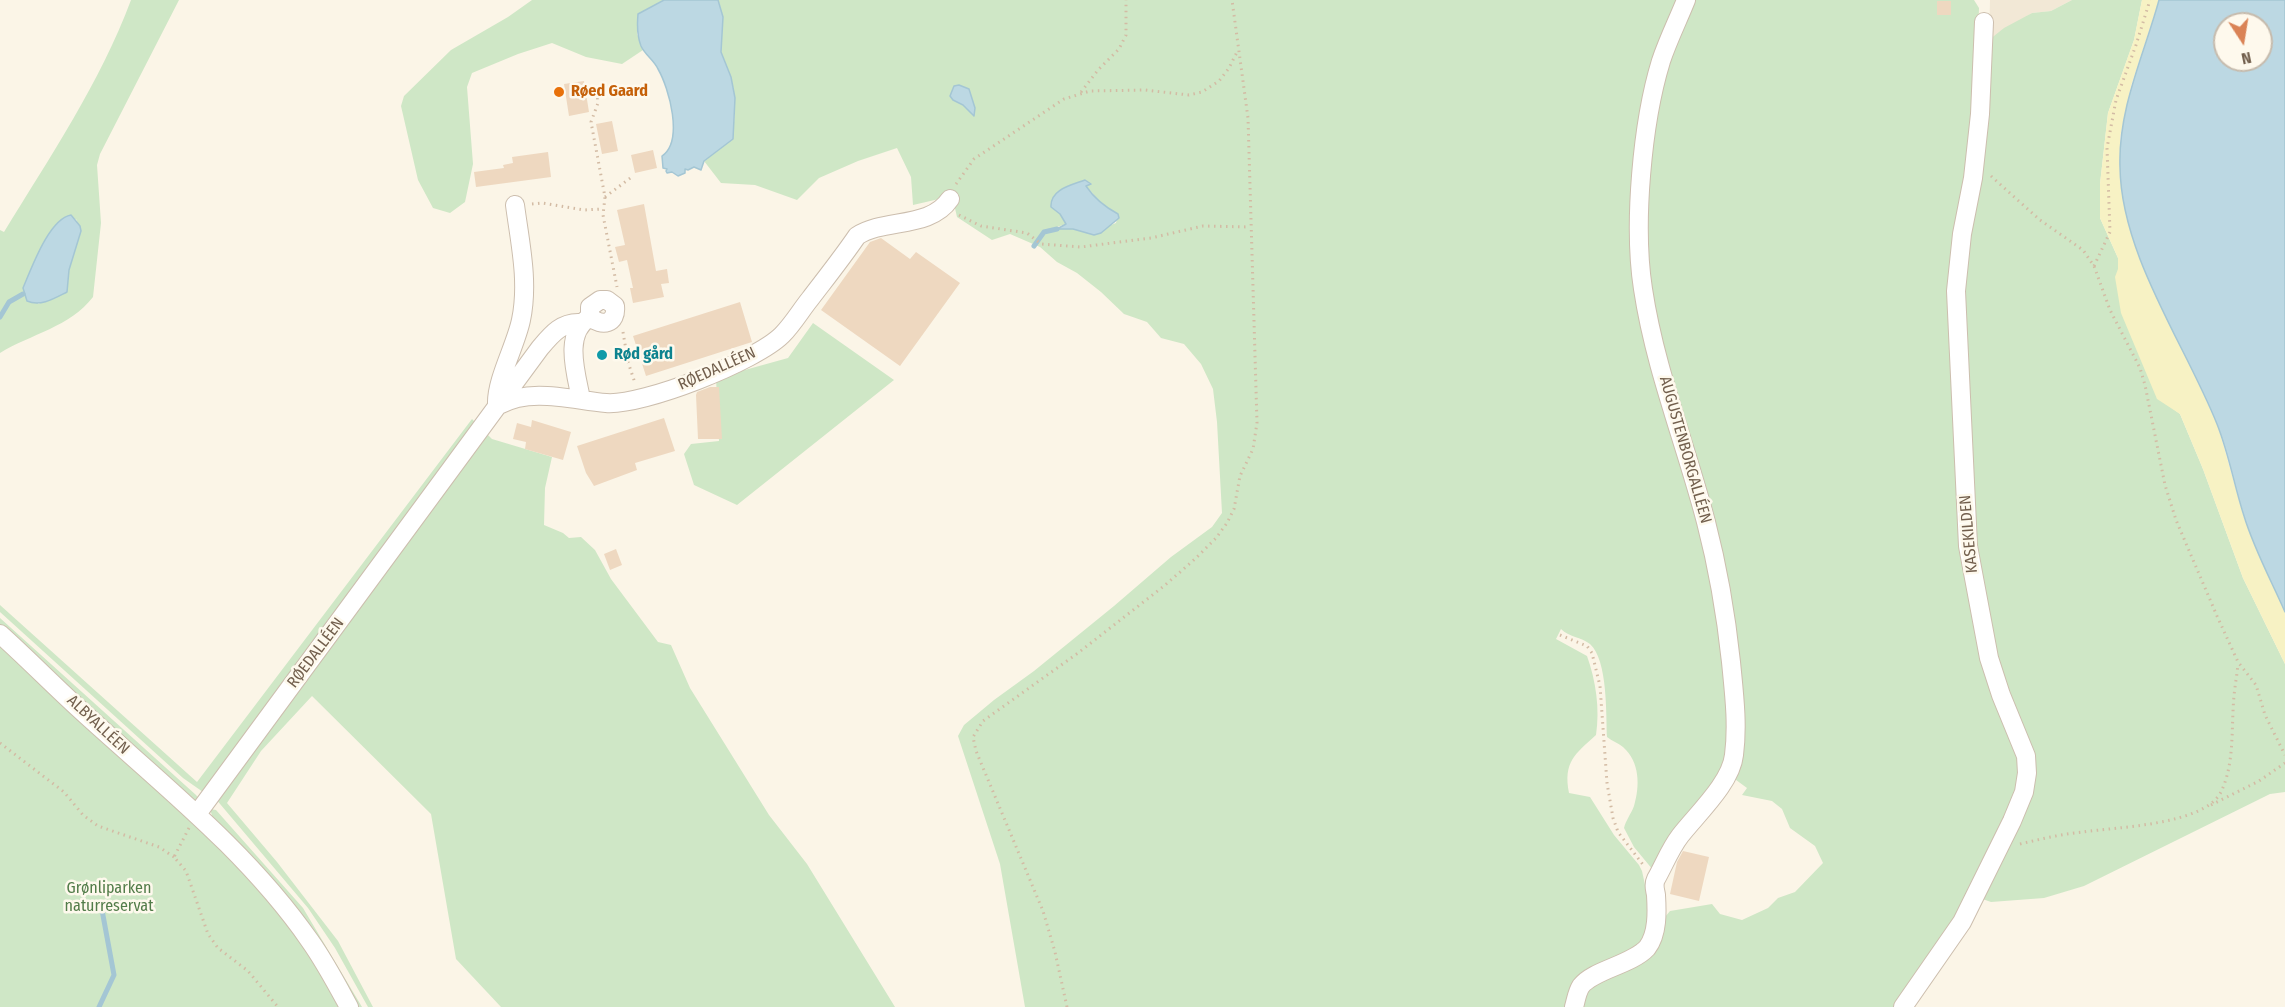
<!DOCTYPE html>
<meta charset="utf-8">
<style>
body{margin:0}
#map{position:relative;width:2285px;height:1007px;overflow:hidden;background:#fbf5e7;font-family:"Fira Sans Condensed",sans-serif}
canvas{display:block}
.north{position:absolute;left:2213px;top:12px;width:60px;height:60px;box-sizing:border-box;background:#fef9ed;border:2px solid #c6bbad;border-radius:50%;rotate:168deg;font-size:16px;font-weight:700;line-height:24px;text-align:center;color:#725f4d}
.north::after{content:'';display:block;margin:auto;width:21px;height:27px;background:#da8356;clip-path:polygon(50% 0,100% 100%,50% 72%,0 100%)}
</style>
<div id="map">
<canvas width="2285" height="1007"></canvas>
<div class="north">N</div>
</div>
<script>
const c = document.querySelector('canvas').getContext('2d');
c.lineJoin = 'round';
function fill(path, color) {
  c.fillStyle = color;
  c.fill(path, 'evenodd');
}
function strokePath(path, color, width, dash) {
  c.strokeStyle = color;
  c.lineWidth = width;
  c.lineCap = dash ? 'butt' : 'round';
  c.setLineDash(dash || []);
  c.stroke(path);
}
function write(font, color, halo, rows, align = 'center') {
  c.font = font + ' "Fira Sans Condensed",sans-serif';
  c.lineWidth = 5;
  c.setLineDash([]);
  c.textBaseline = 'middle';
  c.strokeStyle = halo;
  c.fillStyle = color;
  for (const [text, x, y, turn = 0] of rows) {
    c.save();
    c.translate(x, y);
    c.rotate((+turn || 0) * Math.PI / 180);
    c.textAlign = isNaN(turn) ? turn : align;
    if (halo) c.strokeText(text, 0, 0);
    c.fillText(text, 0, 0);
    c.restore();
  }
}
const residential = new Path2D(`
 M1990,0H2072L2051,11L2032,13L1989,40Z`);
const green = new Path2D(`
 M131,0H179L100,154L97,165L101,223L93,297C70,327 31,334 0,353V230L4,232C50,157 100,83 131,0ZM76,219L81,231L69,270L67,292L38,304V253L50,235Z
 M532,0H664L638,14L637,34L643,50L622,64L586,57L552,43L518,54L472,73L467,87L473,164L465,202L450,213L433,208L418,180L401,106L404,96L451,50L508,17Z
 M718,0H1683L1657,67L1636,235L1720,606L1731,760L1653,870L1634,847L1624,828C1626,820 1631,814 1634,806C1640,786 1640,762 1623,747C1618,743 1612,741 1607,737C1606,715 1608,660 1590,644C1581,637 1569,637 1561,629L1556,639L1587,656C1596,681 1600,709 1596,735C1575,754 1563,762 1569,793L1590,797L1614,835L1639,865L1642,871L1649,903L1646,941L1620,961L1571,1007H1025L1000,864L958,736L964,725L994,700L1034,671L1114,606L1171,557L1212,527L1222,513L1217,422L1213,389L1201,364L1184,344L1161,338L1147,322L1124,314L1101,292L1077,273L1057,262L1040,247L1010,234L992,240L957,217L954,204L939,199L913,205L911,177L897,148L858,161L819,178L797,200L755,185L721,183L704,161L733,139C734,118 737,98 731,78C728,69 723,61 721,51C719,32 726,20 718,0ZM1086,186L1106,208L1118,214L1116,223L1106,227L1101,233L1090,234L1081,230L1057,227L1066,224L1060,214L1068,189Z
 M1688,0H1974L1979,8L1978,40H1989L2004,28L2032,13L2051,11L2072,0H2142L2134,40L2108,113L2100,184V218L2118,258V269L2171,407L2180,414L2203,469L2243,578L2285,664V792L2270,794L2084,886L2044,898L1991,902L1971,895L1900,1007H1576L1580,996L1624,966L1670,911L1712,904L1720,914L1742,920L1768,908L1778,898L1795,892L1823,863L1815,846L1790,828L1782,809L1772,801L1742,795L1747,788L1732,777L1738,698L1644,270L1652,116Z
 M813,323L894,380L737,505L694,485L684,454L691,444L719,441L716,378L788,358Z
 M472,419L478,425L203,792L183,778L0,612V605L197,782Z
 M486,433L492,439L552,457L545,488L544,525L563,533L569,538L581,537L595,550L611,579L658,642L671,645L690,688L769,815L807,864L895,1007H501L456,959L431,814L312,696L261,751L227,803L277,862L338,941L373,1007H368L335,948L308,908L215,798Z
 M0,618L196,795L202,802L200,806L0,626Z
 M0,642L200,826L293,929L343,1007H0Z
 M210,809L216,810L303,908L362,1007H356L213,819Z`);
const sand = new Path2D(`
 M2142,0H2159L2131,86L2120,137V168L2123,199L2136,247L2218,426L2244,518L2285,612V664L2243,578L2203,469L2180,414L2157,399L2121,313L2115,277L2118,269V258L2100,218V184L2108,113L2134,40Z`);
const water = new Path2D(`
 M664,0H718L723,17L721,52L731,77L735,98L733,139L704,161L701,170L694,167L688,170L685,169V173L678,176L672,172L667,173L666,171L667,169L663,168L662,156C684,141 669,88 658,69C654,60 645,55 641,46C637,36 637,25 638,14Z
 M2159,0H2285V612C2271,580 2254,549 2244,516C2234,485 2229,454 2217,424C2185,344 2121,255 2120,167C2118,108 2144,55 2159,0ZM2225,24H2261V60H2225Z
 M959,85L969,89L975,108L974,116L963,105L953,100L950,96L954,86Z
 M1085,180L1091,184L1086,186C1094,198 1105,207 1118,214L1119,218L1101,233L1094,235L1073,229H1057L1066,224L1060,214L1051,207C1050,189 1072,185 1085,180Z
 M71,215L80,226L81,231L69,270L67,292C55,298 41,307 27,301L23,288C32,267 49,219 71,215Z`);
const stream = new Path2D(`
 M1034,246L1044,232L1057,229
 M0,317L9,302L23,294
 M99,1007L114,975L102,910`);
const building = new Path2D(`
 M1937,1H1951V15H1937Z
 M584,81L589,112L569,116L564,84Z
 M612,121L618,151L602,154L596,124Z
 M653,150L657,168L635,173L631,155Z
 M548,152L551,177L476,187L474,172L504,168L503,165L513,163L512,157Z
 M644,204L656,271L667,269L669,283L661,284L664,297L633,303L630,288H633L627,260L619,262L615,247L625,245L617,210Z
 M881,238L910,259L916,252L960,283L900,366L821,310L870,242Z
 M740,302L752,342L646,376L633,336Z
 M710,387H719L722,439H698L696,395L697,392Z
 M664,418L675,451L635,463L637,470L594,486L586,473L577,446Z
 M532,420L571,432L563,460L525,449L526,442L513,439L517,423L531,427Z
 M616,549L622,565L610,570L604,554Z
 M1683,851L1709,857L1699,901L1670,894L1677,862Z`);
const path = new Path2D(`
 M597,92L598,103L591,122L605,197L603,215L617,287
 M1081,92L1098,70L1119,49L1126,35V0
 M1991,176L2040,220L2083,250L2094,266L2110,310L2140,368L2145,385L2165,485L2176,520L2217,616L2238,662L2256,685L2265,715L2285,755
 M956,184L974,159L1064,99L1090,91L1145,90L1189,95L1202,92L1219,81L1229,68L1238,50
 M605,197L633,176
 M532,204L542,203L584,210L602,209
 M959,215L981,226L1027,233L1041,244L1081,247L1151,238L1203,226L1250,227
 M2094,266L2110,232L2107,148L2116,100L2136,45L2150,0
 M623,332L628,362L635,383
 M1560,635L1587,646L1592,653L1600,686L1607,783L1613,818L1618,832L1644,866
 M0,743L64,792L83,815L98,826L159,847L174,857
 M2211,805L2259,781L2285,763
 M189,828L174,857L186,871L208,934L218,948L248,971L278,1007
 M2020,844C2041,839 2062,834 2083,832C2117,827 2204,825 2221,792C2235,763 2231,727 2234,696C2235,685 2237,675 2238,664
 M1067,1007L1055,952L1043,911L976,751L973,737L983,721L1078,653L1164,586L1195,559L1216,538L1227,523L1234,509L1240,476L1253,449L1257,423L1248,118L1232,0`);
const minor = new Path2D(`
 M581,399C576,373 563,333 590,317C602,327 617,324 615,306L607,300H600L590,307V317
 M497,404C496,380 516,345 521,320C529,282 520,243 515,205
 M499,405C531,387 572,400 606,403C643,406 756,361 782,335C793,324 801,310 810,299C826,278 842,258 857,236C884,218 930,229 950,199
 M0,634C29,660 57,689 86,715C164,786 249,853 310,941C325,962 337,985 349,1007
 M197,814L540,348C551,335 561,322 580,323
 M1574,1007C1576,1000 1577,992 1581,986C1593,970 1631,965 1647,948C1658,934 1657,911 1656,895C1655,889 1653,885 1656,879C1664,865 1670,849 1680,836C1697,814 1731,783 1734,755C1738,724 1734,693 1731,662C1726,615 1718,568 1706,522C1686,445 1655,369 1643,289C1633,225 1642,123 1661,61C1668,40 1678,20 1686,0
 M1903,1007L1962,922L2012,821L2024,792L2027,773L2026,756L2001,695L1989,658L1968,546L1956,291L1962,234L1973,178L1980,114L1984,22`);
const markers = [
 [559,92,6,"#e8710a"],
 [602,355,6,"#0f9aa8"]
];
const foodNames = [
 ["Røed Gaard",571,92]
];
const cultureNames = [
 ["Rød gård",614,355]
];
const streetNames = [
 ["RØEDALLÉEN",717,369,-24],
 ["AUGUSTENBORGALLÉEN",1685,450,74],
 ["KASEKILDEN",1969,534,-95],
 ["RØEDALLÉEN",316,653,-53],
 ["ALBYALLÉEN",98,725,43]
];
const parkNames = [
 ["Grønliparken",109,889],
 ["naturreservat",109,907]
];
fill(residential, '#f2e8d6');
fill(green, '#cfe7c6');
fill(sand, '#f7f2c4');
fill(water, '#bcd8e3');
strokePath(water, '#a4c6d4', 1.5);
strokePath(stream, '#a4c6d4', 5);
fill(building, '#eed8c0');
strokePath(minor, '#ccbeae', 20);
strokePath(path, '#d3bba4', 3, [1.5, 4.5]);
strokePath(minor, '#fff', 18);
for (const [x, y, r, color] of markers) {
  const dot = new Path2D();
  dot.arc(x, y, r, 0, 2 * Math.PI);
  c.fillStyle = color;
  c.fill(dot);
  strokePath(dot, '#fef9ed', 2);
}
write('bold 16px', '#c56008', '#fef9ed', foodNames, 'left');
write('bold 16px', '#0d838f', '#fef9ed', cultureNames, 'left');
write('16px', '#725f4d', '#fef9ed', streetNames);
write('16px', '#527c49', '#fef9ed', parkNames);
</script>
